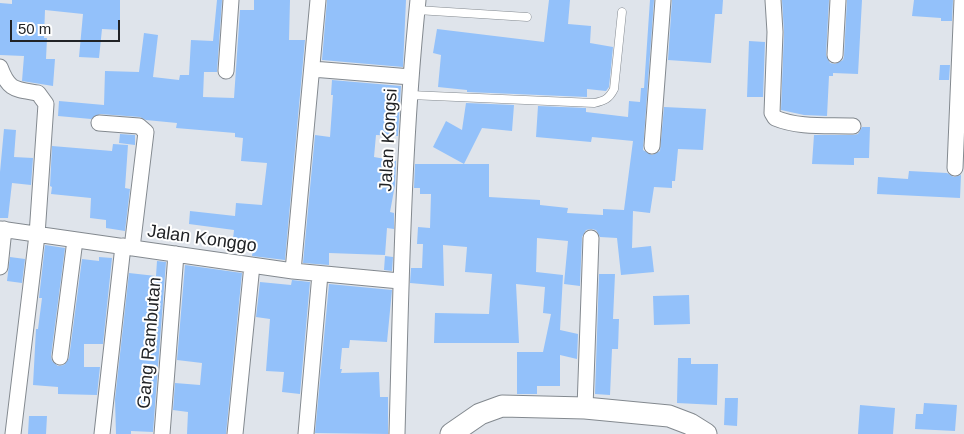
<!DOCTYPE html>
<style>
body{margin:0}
#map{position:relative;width:964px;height:434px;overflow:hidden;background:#dfe4eb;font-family:Helvetica,sans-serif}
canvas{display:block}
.scale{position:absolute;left:10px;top:20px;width:110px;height:22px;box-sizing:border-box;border:2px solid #212326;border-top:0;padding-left:6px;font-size:15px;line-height:18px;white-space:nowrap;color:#212326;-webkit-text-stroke:4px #fff;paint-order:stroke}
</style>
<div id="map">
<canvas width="964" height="434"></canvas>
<div class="scale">50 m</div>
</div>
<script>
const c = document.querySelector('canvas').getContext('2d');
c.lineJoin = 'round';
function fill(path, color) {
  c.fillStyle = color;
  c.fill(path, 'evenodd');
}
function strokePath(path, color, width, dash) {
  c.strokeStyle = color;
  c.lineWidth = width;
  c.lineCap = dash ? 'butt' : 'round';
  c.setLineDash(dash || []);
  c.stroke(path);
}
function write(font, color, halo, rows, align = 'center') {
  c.font = font + ' Helvetica,sans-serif';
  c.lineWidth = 4;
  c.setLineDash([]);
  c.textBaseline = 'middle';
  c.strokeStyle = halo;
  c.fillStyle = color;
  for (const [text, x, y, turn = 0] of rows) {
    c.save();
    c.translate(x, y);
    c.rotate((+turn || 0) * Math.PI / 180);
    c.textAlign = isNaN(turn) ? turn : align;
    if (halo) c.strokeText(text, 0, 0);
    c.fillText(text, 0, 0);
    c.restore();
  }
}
const building = new Path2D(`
 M12,0H120V30L102,29L99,58L79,57L83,14L45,10L44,38H47L46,59H55L53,86L22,81L24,56L0,55V3L12,4Z
 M217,0H222L217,72H204L203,97L234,98L240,10H254V0H290L289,40H305L285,260L252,256L254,241L233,239L234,230L189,224L190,211L235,216L236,203L262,205L267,163L241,161L243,138L235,137V133L176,128L177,123L146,120L140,117L100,114L91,119L58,116L59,101L104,105L105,71L139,72L144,33L158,35L153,77L179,80L180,75H189L191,40L213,41Z
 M327,0H406L403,67L322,60Z
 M549,0H570L568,24L591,26L590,43L613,47L609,87L606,91L587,89V97L467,92V90L438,87L441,55L433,53L437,29L544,42Z
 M650,0H654L643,150L652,155L660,151L664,107L706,109L703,150L678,149L675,181H672V188L654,187L650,213L633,211L632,248L651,246L654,272L621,275L617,238L600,237L596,230L591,229L586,230L582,237L580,286L564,284L568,241L537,238L536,272L563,275L560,330L578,334L577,359L560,355V386H537V394H517V352H543L551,314L543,313L545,287L516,284L519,343H434L435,313L489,314L492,274L465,272L467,247L443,245L444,286L410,283L411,268H422L423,244H417L418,227L430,228L431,194H420V188H414L415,164H489V197L540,200V205L568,208L567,213L603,215V209L624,210L633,141L592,137L591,142L536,137L538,106L586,108V112L628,117L629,101L640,102L641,88H644Z
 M672,0H723L722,14H715L711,63L668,60Z
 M782,0H829L826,55L830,63L835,64L843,60L844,56L847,0H862L858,74L833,73V76H829L827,116L804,115L781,110L784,32Z
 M914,0H953L952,21H941V18L912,16Z
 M749,41L765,42L763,97H747Z
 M940,65H950L949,80H939Z
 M332,80L401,86L398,136L376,135L374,157L396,161L395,185L390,212L394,213V229L387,228L385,255L329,253V265L303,263L315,135L330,137L333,95H331Z
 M466,103L514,105L512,131L482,128L464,164L433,147L446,121L462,130Z
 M862,127H870L869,158H854V165L812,164L814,135H853L858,134Z
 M4,129L16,130L14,157L33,158L31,185L12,183L8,218H0V172Z
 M120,134L135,135V145L119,143Z
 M113,144L128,145L125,188L130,189L125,231L106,228V220L90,218L91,198L51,194L52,187L50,186L52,146L112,151Z
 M909,171L947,173L954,177L961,175L960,198L877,194L878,177L908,179Z
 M45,245L65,248L51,356L52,361L58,366L64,365L69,358L82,259L99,261V257L112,258L103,344H84V367H100L97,395L58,394V387L33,385L36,329H38L42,298H39Z
 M385,256L393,257L392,271L384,270Z
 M10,257L25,259L22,283L7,281Z
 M157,261L166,262L153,432L131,431V434H116L115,399L129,273L156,276Z
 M185,265L242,273L226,434H187L188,412L173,410L175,383L200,385L202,363L177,360Z
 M599,274H615L613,319H619L618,349H612L610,395L595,394Z
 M292,280L310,282L300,394L282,392L284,372L266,371L270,319L256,317L260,282L291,285Z
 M329,284L392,290L387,342L350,340L349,348H342L340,369H342L341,373L379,372L380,397H388V434L315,433Z
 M689,295L690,324L654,325L653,296Z
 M678,358H691V364H718L717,405L677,403Z
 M725,398H738L737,426L724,425Z
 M924,403L957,405L955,431L915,429L916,414H923Z
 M860,405L895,408L893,434H858Z
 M29,416H47L46,434H28Z`);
const lane = new Path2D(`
 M417,10L527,17
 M410,95L594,103C604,101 609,99 614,89L622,12`);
const street = new Path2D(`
 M773,0L775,32L772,113L775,118C799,128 827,125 853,126
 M835,55L838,0
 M0,67C9,91 15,89 38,93L46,104L37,235L13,434
 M312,69L411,77
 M226,71L231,0
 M99,123L139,126L146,132L132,248
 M652,146L663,0
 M955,168L962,0
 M0,229L293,271L400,281
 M0,267L4,229
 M293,271L318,0
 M60,357L75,240
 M585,408L591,238
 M102,434L123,246
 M162,434L176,254
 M235,434L252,265
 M306,434L320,274
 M397,434C401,289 403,144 418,0`);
const secondary = new Path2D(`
 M451,434L480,414L502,406L585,408L669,416L690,424L706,434`);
const streetNames = [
 ["Jalan Kongsi",389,140,-87],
 ["Jalan Konggo",202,239,8],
 ["Gang Rambutan",150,343,-85]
];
fill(building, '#93c1fa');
strokePath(lane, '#83898f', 9);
strokePath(street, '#83898f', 17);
strokePath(secondary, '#83898f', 23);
strokePath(lane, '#fff', 8);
strokePath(street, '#fff', 15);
strokePath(secondary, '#fff', 21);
write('18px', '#212326', '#fff', streetNames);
</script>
